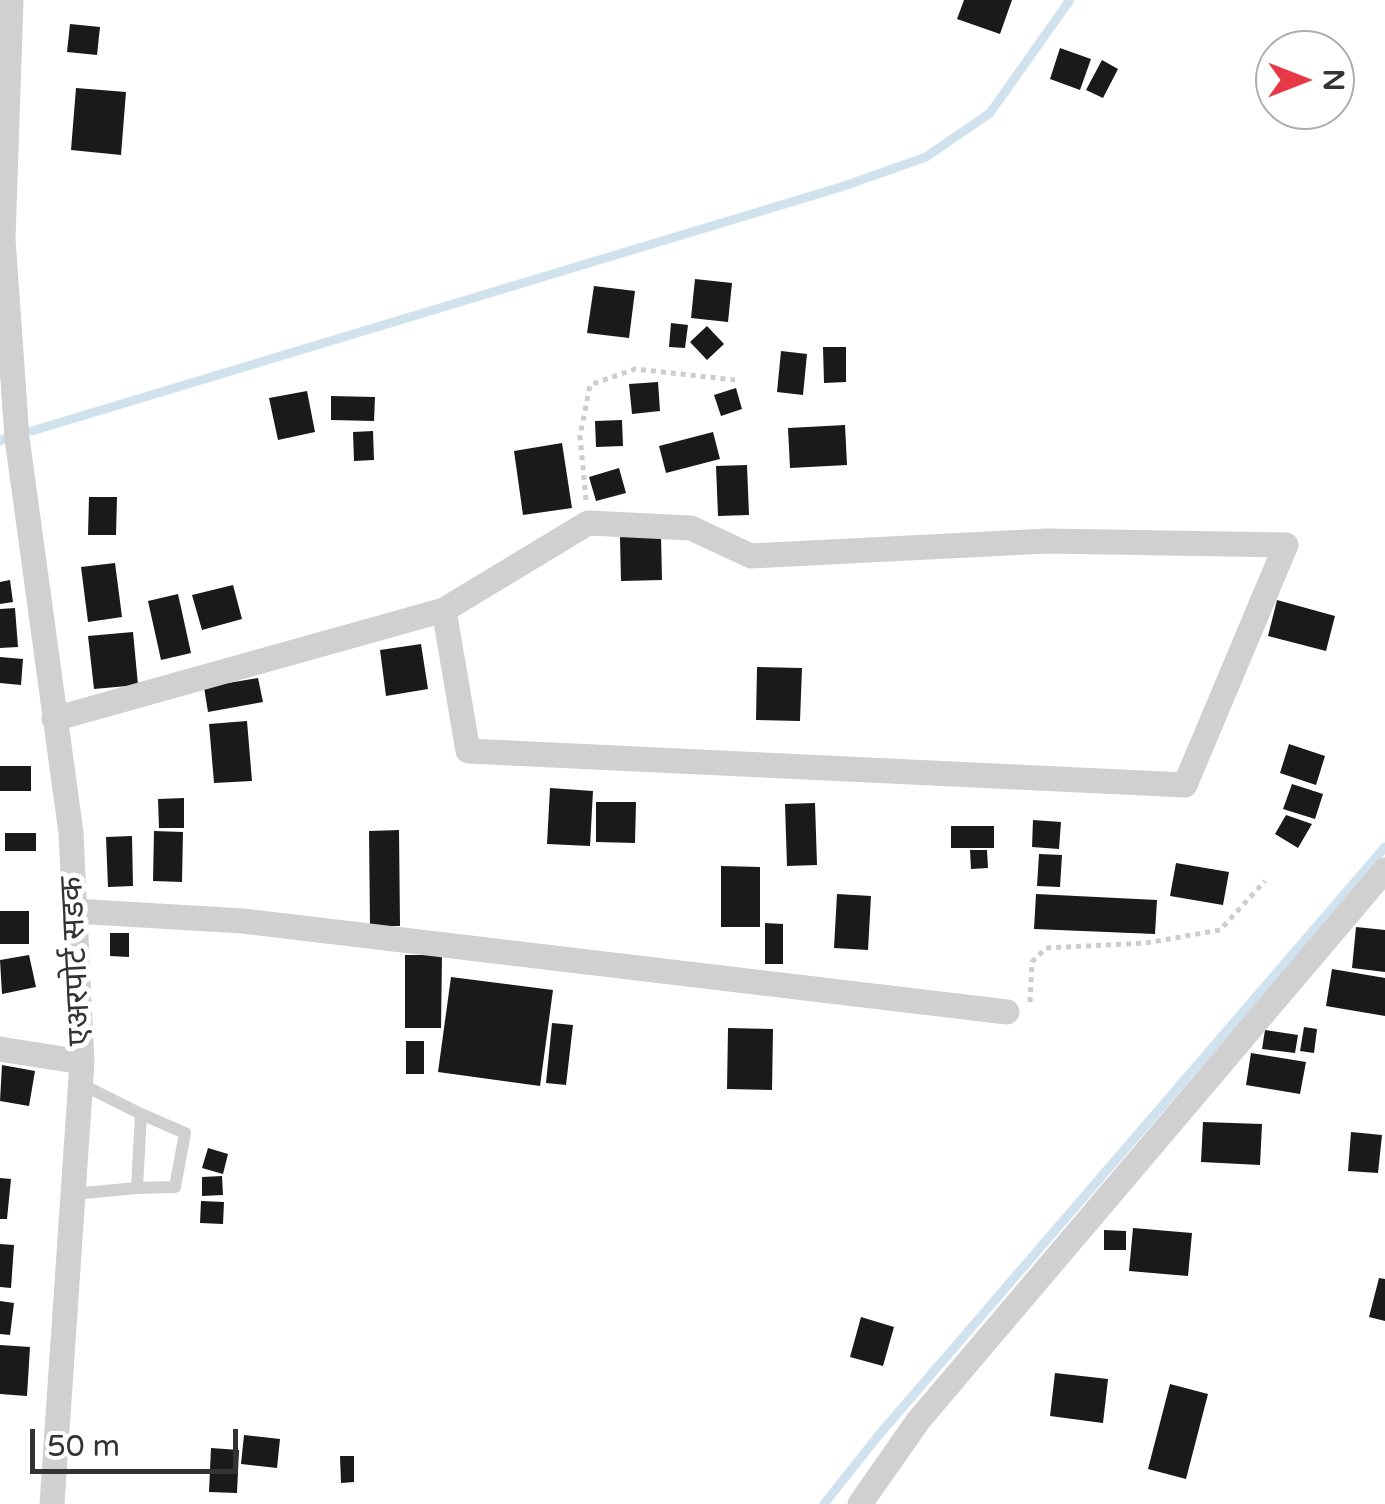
<!DOCTYPE html>
<meta charset="utf-8">
<style>
body{margin:0}
#map{position:relative;width:1385px;height:1504px;overflow:hidden;background:#fff;font-family:"Varela Round",sans-serif}
canvas{display:block}
.north{position:absolute;left:1255px;top:30px;width:100px;height:100px;box-sizing:border-box;background:#fff;border:2px solid #adadad;border-radius:50%;rotate:90deg;font-size:28px;font-weight:700;line-height:40px;text-align:center;color:#333}
.north::after{content:'';display:block;margin:auto;width:35px;height:45px;background:#e63946;clip-path:polygon(50% 0,100% 100%,50% 72%,0 100%)}
.scale{position:absolute;left:30px;top:1429px;width:208px;height:45px;box-sizing:border-box;border:5px solid #333;border-top:0;padding-left:12px;font-size:30px;line-height:35px;white-space:nowrap;color:#333;-webkit-text-stroke:8px #fff;paint-order:stroke}
</style>
<div id="map">
<canvas width="1385" height="1504"></canvas>
<div class="north">N</div>
<div class="scale">50 m</div>
</div>
<script>
const c = document.querySelector('canvas').getContext('2d');
c.lineJoin = 'round';
function strokePath(path, color, width, dash) {
  c.strokeStyle = color;
  c.lineWidth = width;
  c.lineCap = dash ? 'butt' : 'round';
  c.setLineDash(dash || []);
  c.stroke(path);
}
function fill(path, color) {
  c.fillStyle = color;
  c.fill(path, 'evenodd');
}
function write(font, color, halo, rows, align = 'center') {
  c.font = font + ' "Varela Round","Noto Sans Devanagari",sans-serif';
  c.lineWidth = 10;
  c.setLineDash([]);
  c.textBaseline = 'middle';
  c.strokeStyle = halo;
  c.fillStyle = color;
  for (const [text, x, y, turn = 0] of rows) {
    c.save();
    c.translate(x, y);
    c.rotate((+turn || 0) * Math.PI / 180);
    c.textAlign = isNaN(turn) ? turn : align;
    if (halo) c.strokeText(text, 0, 0);
    c.fillText(text, 0, 0);
    c.restore();
  }
}
const stream = new Path2D(`
 M32,431L841,187L926,157L990,113L1070,0
 M0,441L4,439
 M824,1504L878,1436L1385,847`);
const building = new Path2D(`
 M964,0H1012L1000,34L957,19Z
 M70,24L100,27L97,55L67,52Z
 M1060,48L1091,59L1080,90L1050,79Z
 M1102,60L1118,69L1103,98L1086,90Z
 M76,88L126,92L121,155L71,150Z
 M695,279L732,283L728,322L691,318Z
 M594,286L635,291L629,338L587,333Z
 M671,323L688,325L685,348L669,347Z
 M707,326L724,344L707,360L690,342Z
 M823,347H846V382L824,383Z
 M781,351L807,354L803,395L777,392Z
 M658,382L660,411L632,414L629,384Z
 M736,388L742,409L721,416L714,395Z
 M307,391L315,432L278,440L269,398Z
 M331,396L375,397L374,421L331,420Z
 M622,420L623,446L596,447L595,421Z
 M845,425L847,465L790,468L788,428Z
 M373,431L374,460L354,461L353,432Z
 M713,432L720,459L666,473L659,446Z
 M562,443L572,508L523,515L514,451Z
 M747,465L749,515L718,516L716,466Z
 M619,468L626,493L596,501L589,477Z
 M89,497H117L116,535H88Z
 M661,536L662,580L621,581L620,537Z
 M115,563L122,617L88,622L81,567Z
 M10,580L13,602L0,604V582Z
 M233,585L242,619L202,630L192,595Z
 M178,594L191,653L161,660L148,601Z
 M1277,600L1335,616L1326,651L1268,636Z
 M15,608L18,647L0,648V609Z
 M133,632L138,685L94,689L88,636Z
 M421,644L428,689L386,696L380,650Z
 M0,657L23,659L21,685L0,683Z
 M757,667L802,668L800,721L756,720Z
 M258,678L263,702L208,712L204,687Z
 M247,721L252,781L214,783L209,724Z
 M1289,744L1325,756L1316,785L1280,773Z
 M0,766H31V791H0Z
 M1292,784L1323,794L1315,819L1283,809Z
 M550,788L593,791L590,846L547,844Z
 M184,798V828H159L158,799Z
 M596,802H636L635,843L596,842Z
 M815,803L817,865L787,866L785,804Z
 M1286,815L1312,824L1298,848L1275,834Z
 M1033,820L1061,822L1059,849L1032,847Z
 M951,826H994V848H951Z
 M399,830L400,926H370L369,831Z
 M154,831L183,832L182,882L153,881Z
 M5,833H36V851H5Z
 M132,836L133,886L108,887L106,837Z
 M970,850H987L988,868L971,869Z
 M1039,854L1062,855L1060,887L1037,886Z
 M1176,863L1229,872L1223,905L1170,896Z
 M721,866L760,867V927H721Z
 M837,894L871,896L868,950L834,948Z
 M1036,894L1157,900L1155,934L1034,929Z
 M0,911H29V944H0Z
 M765,923L783,924V964H765Z
 M1356,927L1385,930V972L1352,968Z
 M110,933H129V957L110,956Z
 M29,955L36,987L2,994L0,960Z
 M405,955H442L441,1028H405Z
 M1332,969L1385,978V1016L1326,1006Z
 M451,977L553,990L540,1086L438,1072Z
 M552,1023L573,1025L566,1085L546,1083Z
 M1304,1027L1317,1029L1314,1053L1300,1051Z
 M728,1028L773,1029L772,1090L727,1089Z
 M1265,1030L1298,1035L1295,1053L1262,1049Z
 M406,1041H424V1074H406Z
 M1251,1053L1306,1062L1300,1094L1246,1085Z
 M2,1065L35,1071L29,1106L0,1101Z
 M1203,1122L1262,1124L1260,1165L1201,1162Z
 M1351,1132L1382,1135L1378,1173L1348,1171Z
 M208,1148L228,1154L223,1174L202,1168Z
 M222,1176L223,1195L202,1196V1177Z
 M0,1178L11,1179L7,1219H0Z
 M201,1201L224,1202L223,1224L200,1223Z
 M1133,1228L1192,1233L1188,1276L1129,1271Z
 M1104,1230L1126,1231V1250H1104Z
 M0,1244L14,1245L11,1288L0,1287Z
 M1379,1278L1385,1279V1321L1369,1317Z
 M0,1301L14,1303L10,1335L0,1334Z
 M861,1317L894,1327L883,1366L850,1357Z
 M0,1345L30,1347L27,1396L0,1394Z
 M1055,1373L1108,1379L1103,1423L1050,1416Z
 M1170,1384L1208,1394L1186,1479L1148,1469Z
 M244,1435L280,1439L277,1468L241,1464Z
 M211,1448L239,1450L237,1493L209,1492Z
 M340,1456H354V1482L341,1483Z`);
const path = new Path2D(`
 M586,500L580,436L590,385L635,369L735,380
 M1030,1002L1032,962L1046,948L1146,943L1220,930L1265,881`);
const lane = new Path2D(`
 M137,1188L175,1187L185,1133L141,1114
 M73,1194L137,1188L141,1114L81,1084`);
const street = new Path2D(`
 M11,0L3,239L17,438L71,833L82,1062L52,1504
 M54,719L444,610L588,523L691,528L751,556L1047,541L1286,545L1185,785L468,751L444,610
 M74,911L243,921L1007,1012
 M0,1049L82,1062
 M860,1504L918,1421L1385,870`);
const streetNames = [
 ["एअरपोर्ट सडक",77,961,-93]
];
strokePath(stream, '#cfe2ee', 9);
fill(building, '#1a1a1a');
strokePath(path, '#cdcdcd', 5, [5, 5]);
strokePath(lane, '#d0d0d0', 12);
strokePath(street, '#d0d0d0', 25);
write('32px', '#333', '#fff', streetNames);
</script>
